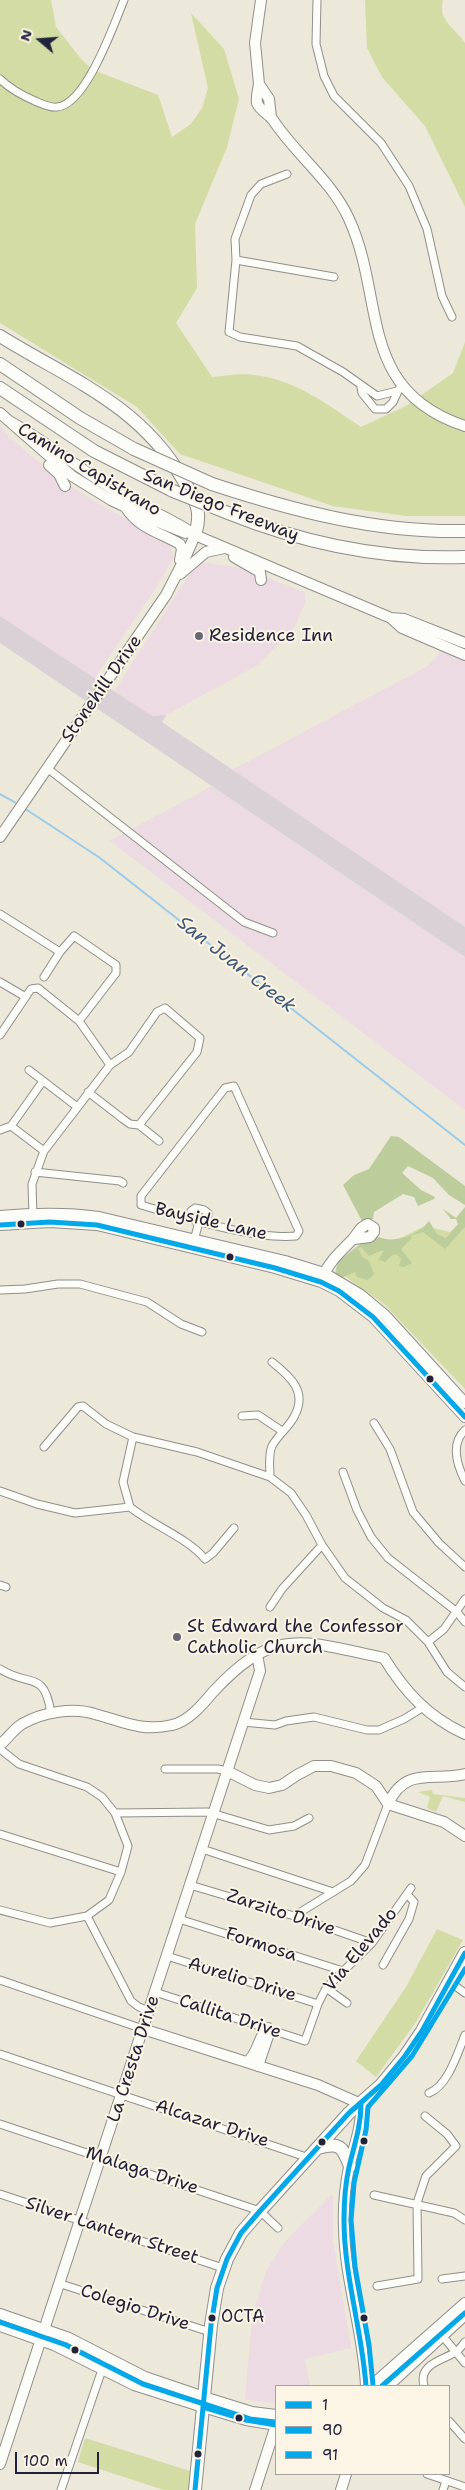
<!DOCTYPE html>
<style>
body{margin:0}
#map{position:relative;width:465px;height:2490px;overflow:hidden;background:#ece8da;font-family:"Shantell Sans",sans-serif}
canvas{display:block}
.legend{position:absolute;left:275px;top:2385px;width:175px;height:90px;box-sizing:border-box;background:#fcf5e5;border:1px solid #a5a1a1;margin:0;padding:6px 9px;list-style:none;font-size:15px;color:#22223b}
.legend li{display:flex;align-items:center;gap:10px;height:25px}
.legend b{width:25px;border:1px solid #a5a1a1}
.north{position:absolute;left:15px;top:15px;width:50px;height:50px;-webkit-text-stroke:4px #fcf5e5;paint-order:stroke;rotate:288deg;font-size:14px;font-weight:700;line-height:20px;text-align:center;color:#22223b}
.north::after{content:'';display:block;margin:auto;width:18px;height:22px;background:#22223b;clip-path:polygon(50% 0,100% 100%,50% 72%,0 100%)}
.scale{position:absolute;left:15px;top:2452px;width:84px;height:22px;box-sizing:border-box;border:2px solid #22223b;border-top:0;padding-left:6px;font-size:15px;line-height:18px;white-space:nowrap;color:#22223b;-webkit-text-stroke:4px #fcf5e5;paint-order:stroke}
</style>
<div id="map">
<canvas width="465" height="2490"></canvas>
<ul class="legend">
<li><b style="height:6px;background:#02a8e9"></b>1</li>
<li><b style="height:6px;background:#02a8e9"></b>90</li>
<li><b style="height:6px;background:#02a8e9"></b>91</li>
</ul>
<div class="north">N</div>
<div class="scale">100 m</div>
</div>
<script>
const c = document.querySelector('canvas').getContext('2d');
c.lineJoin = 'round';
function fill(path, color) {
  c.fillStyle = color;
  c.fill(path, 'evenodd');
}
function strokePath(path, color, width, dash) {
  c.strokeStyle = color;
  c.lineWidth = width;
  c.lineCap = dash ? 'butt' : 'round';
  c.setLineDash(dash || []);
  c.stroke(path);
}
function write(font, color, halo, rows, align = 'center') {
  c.font = font + ' "Shantell Sans",sans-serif';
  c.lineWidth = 4;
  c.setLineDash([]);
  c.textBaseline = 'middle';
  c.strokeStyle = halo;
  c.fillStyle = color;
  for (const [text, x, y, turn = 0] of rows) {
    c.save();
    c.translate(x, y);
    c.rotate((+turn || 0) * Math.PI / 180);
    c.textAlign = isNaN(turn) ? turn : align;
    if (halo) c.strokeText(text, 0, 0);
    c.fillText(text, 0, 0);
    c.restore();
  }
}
const built = new Path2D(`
 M0,425L9,437L59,479L102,506L135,524L155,539L169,545L174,556L156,588L94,679L0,616Z
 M202,562L250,570L305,593V603L294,628L258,665L166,715L152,716L114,692L195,565Z
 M441,651L465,661V927L232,770L428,666Z
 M212,786L465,957V1110L110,841Z
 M331,2195L333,2196V2241L351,2348L305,2359L310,2386H276V2403L245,2400L252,2318L266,2271L284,2243Z`);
const industrial = new Path2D(`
 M0,616L152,716L166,715L162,722L465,927V957L0,643Z`);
const green = new Path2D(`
 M0,0H51L56,27L81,59L93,70L158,95L172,137L191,124L202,108L208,88L191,13L224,49L239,99L227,147L195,224L197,288L176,323L212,377C226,376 241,373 255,375C296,380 328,405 361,427L406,406L453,373L465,342V516H406L333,506L180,454L137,407L0,323Z
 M365,0H443C437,21 455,27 465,43V207L425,126L382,77L367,48Z
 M465,1219V1389L384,1304L340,1273L352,1250L362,1242H392L425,1226L450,1232Z
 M432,1790L433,1794L465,1798V1802L443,1796L436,1812L427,1808L430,1797L418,1792Z
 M437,1929L463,1940L416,2022L376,2077L356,2061L406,1987Z
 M85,2438L190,2471L188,2490H164L78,2462Z`);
const forest = new Path2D(`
 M391,1136L399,1137L465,1186V1205L449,1195L433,1178L408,1166L402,1173L421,1190L435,1197L434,1199L418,1206L414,1197L403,1194L374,1212L373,1219L371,1220L368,1218L369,1222L366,1223L362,1221L343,1185L354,1175L369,1169Z
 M465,1207V1227L445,1249L423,1232L410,1236L412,1238L401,1249L412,1263L404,1267L399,1266L401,1259L397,1254L391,1256L385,1262L378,1260L384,1251H380L369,1256L361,1247L358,1248L362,1257L369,1261L374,1274L368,1280L357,1277L355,1272L339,1279L335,1274L338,1261L364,1242L379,1237C394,1244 419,1235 429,1221L437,1234L446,1238L458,1224L456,1219H451L443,1209L456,1218Z`);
const stream = new Path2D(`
 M0,794L18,804
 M24,808L100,858L465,1145`);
const street = new Path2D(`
 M317,0L316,44L324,76L334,96L381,143L409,186L427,229L442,296L452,317
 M0,79C10,89 21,95 35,101C42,104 50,108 57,107C86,105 114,24 124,0
 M287,174L261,184L251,195L235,239L236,260L229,332L240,337L297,346L343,372L377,396L397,391
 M236,260L334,277
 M361,387L362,393L375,409H386L393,402L399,389
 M47,768L244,922L273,933
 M0,914L60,952
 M44,977L60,952L74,936L116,965V973L79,1021
 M0,982L24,996
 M0,1035L31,989L38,988L79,1021L110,1065
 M29,1070L76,1106
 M234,1086L299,1231L296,1236C254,1240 183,1217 141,1205V1196L225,1088Z
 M88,1092L123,1119L130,1124L139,1125L159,1141
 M11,1126L44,1151
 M0,1130L11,1126L43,1081
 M35,1172L120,1181L123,1183
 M33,1217L32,1184L44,1151L110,1065L129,1052L157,1012L165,1008L200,1038L197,1052L139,1125
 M189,1219L191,1211L195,1208L204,1210L208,1213L207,1223
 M193,1244L199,1222
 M0,1290L25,1289L58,1284H80L147,1302L181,1324L202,1332
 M242,1416L258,1415L282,1431
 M374,1423L390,1449L413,1512L439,1543L465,1567
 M465,1430C450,1444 457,1465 465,1481
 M44,1447L78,1407L83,1406L106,1424L133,1437L197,1452L270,1477L291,1493L306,1515L322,1545L345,1578L383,1608L406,1620L428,1642L447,1672L465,1687
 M343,1472L357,1510L371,1537L388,1558L457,1612L465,1622
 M270,1477C270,1467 268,1455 272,1446C278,1435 288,1428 294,1417C308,1392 291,1377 272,1362
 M0,1491L37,1504L75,1513L130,1507
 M130,1507C152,1525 188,1538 205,1559L213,1553L234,1528
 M130,1507L123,1482L133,1437
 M0,1585L6,1587
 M270,1607L282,1589L322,1545
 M428,1642L444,1629L465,1599
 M0,1669C30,1688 44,1669 51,1713
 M243,1722L275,1725L286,1721L314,1717L367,1730H379L404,1719L422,1708
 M0,1749L19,1764L87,1787L102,1797L115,1813L208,1812L269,1830L294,1826L309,1818
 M165,1769H218L227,1771
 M0,1834L121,1872
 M202,1849L333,1892
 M190,1885L294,1916L372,1943
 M0,1910L50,1923L87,1916L109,1900L121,1872L128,1846L115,1813
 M87,1916L131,2001L139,2007L149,2011
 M294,1916L351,1881L365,1865L388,1804
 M179,1919L343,1971
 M167,1956L318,2004
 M383,1965L409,1919L414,1902L407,1894
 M0,1980L143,2029
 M450,1982L465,1993
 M326,1988L347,2003
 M155,1992L305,2041L318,2004L326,1988L372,1943L411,1888
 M0,2054L309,2158
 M429,2093C448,2086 458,2052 465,2035
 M0,2124L260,2211L278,2228
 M0,2194L223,2268
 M374,2195L454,2213L465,2220
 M442,2279L465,2276
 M61,2284L210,2332
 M377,2286L418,2279L417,2203L426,2176L456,2146L447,2134L425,2116
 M440,2333L465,2363
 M424,2386C418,2363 443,2361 457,2351C460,2349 463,2344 465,2342
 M449,2421L465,2439
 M427,2474L465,2487
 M61,2490L106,2358
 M443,2490L446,2481`);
const secondary = new Path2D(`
 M259,84L255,43L261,0
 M271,118L269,99L259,84C258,90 256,97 257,103C260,111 269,114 273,120C296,155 332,181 349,219C386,299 356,390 465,426
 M0,413L72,476L111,500L151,519L186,533
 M9,421C49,443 84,473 124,496C147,510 173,519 195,535L391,618L402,628L465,655
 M49,465L59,474L65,486
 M126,508C140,529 159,532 180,544L182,549L180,560
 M234,557L260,572L261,580
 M180,574L206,552L224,548
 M391,618L404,619L465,643
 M0,837L166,595L185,558L195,535
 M321,1280C328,1263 339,1253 352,1240C358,1234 359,1227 368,1224L374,1228V1232L370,1237L354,1239
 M0,1745C7,1739 14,1729 22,1724C43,1712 73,1707 95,1714C124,1722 142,1732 172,1725C188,1722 203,1704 213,1692C275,1625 303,1641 384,1658C405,1692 428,1717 465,1734
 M227,1771L255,1785L269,1788L282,1785L297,1775L314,1766H331L356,1773L376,1786L388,1804L444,1822L465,1836
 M388,1804C406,1765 434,1782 465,1774
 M143,2029L318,2085L361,2104C362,2128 354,2145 349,2167C345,2187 343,2208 344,2228C345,2282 364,2333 366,2386
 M247,2062C259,2053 257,2038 268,2028V2036L258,2066
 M371,2386L465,2303
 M388,2386L465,2315
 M204,2397L252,2412L276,2415
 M203,2407L246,2420L276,2425
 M0,2464L260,1671L257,1654
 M255,2490L276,2425
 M341,2490L346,2474`);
const primary = new Path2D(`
 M0,1216C34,1213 65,1212 99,1217L285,1261L324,1273L361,1295L385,1315L465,1403
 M0,1225L50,1222L97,1225L275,1268L321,1282L339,1291L373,1317L465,1417
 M0,2314L69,2338L145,2377L204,2397
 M0,2326L54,2345L134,2385L203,2407`);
const highway = new Path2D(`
 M0,336C69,379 139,404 182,478C195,500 203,509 195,535
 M0,364L80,418L134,449
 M0,388L94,451L173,491
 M212,484C294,511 378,533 465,531
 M228,513C305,544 382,560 465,557
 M318,2148C340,2142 342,2146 350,2166
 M195,2490L211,2325L217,2288L227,2259L241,2233L260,2211L349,2113L381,2085L405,2056L422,2031L465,1953`);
const highwayBridge = new Path2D(`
 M134,449L212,484
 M173,491L228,513`);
const bus1 = new Path2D(`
 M361,2104C361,2126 354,2146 349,2167C345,2185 344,2203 344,2220C344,2276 362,2330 366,2386
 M203,2407L246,2420L276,2425
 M195,2490L211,2325L217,2288L227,2259L241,2233L260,2211L349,2113L381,2085L405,2056L422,2031L465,1953`);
const bus2 = new Path2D(`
 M0,2322L66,2345L143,2384L250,2419L275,2422
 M373,2385L369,2345L355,2267L351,2220L354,2183L366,2130L368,2107L412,2056L465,1969
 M382,2386L465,2313`);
const bus3 = new Path2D(`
 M0,1225L50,1222L97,1225L275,1268L321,1282L339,1291L373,1317L465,1417`);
const markers = [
 [199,636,5,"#696773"],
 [21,1224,4.5,"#22223b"],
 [230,1257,4.5,"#22223b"],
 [430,1379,4.5,"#22223b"],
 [177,1637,5,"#696773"],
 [364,2141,4.5,"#22223b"],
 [322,2142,4.5,"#22223b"],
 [212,2318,4.5,"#22223b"],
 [364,2318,4.5,"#22223b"],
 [75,2350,4.5,"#22223b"],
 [239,2418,4.5,"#22223b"],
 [198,2454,4.5,"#22223b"]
];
const busNames = [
 ["OCTA",221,2318]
];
const streetNames = [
 ["Camino Capistrano",89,470,31],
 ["San Diego Freeway",221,506,22],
 ["Stonehill Drive",102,689,-55],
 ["Bayside Lane",211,1222,13],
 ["Zarzito Drive",281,1913,18],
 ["Formosa",261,1945,18],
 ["Via Elevado",361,1950,-50],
 ["Aurelio Drive",242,1980,17],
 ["Callita Drive",230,2017,18],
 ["La Cresta Drive",134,2059,-72],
 ["Alcazar Drive",212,2124,18],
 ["Malaga Drive",142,2171,18],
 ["Silver Lantern Street",112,2231,18],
 ["Colegio Drive",135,2308,18]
];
const poiNames = [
 ["Residence Inn",209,636],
 ["St Edward the Confessor",187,1627],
 ["Catholic Church",187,1648]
];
const waterNames = [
 ["San Juan Creek",236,965,38]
];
fill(built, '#ecdbe3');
fill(industrial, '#dad1d7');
fill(green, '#d2dca4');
fill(forest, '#bccc9b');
strokePath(stream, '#9acbe9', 2);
strokePath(street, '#918f8c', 9);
strokePath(secondary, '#918f8c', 12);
strokePath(primary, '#918f8c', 12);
strokePath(highway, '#918f8c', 14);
strokePath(street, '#fcfcf9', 7);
strokePath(secondary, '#fcfcf9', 10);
strokePath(primary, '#fcfcf9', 10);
strokePath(highway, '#fcfcf9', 12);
strokePath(highwayBridge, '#918f8c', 14, []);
strokePath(highwayBridge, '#fcfcf9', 12);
strokePath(bus1, '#02a8e9', 5);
strokePath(bus2, '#02a8e9', 5);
strokePath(bus3, '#02a8e9', 5);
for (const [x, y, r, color] of markers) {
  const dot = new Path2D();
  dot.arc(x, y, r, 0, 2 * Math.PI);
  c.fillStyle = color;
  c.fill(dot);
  strokePath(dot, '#fcf5e5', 2);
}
write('17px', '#22223b', '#fcf5e5', busNames, 'left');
write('18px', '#22223b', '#fcf5e5', streetNames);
write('18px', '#22223b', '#fcf5e5', poiNames, 'left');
write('italic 19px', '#40597a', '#fcf5e5', waterNames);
</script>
